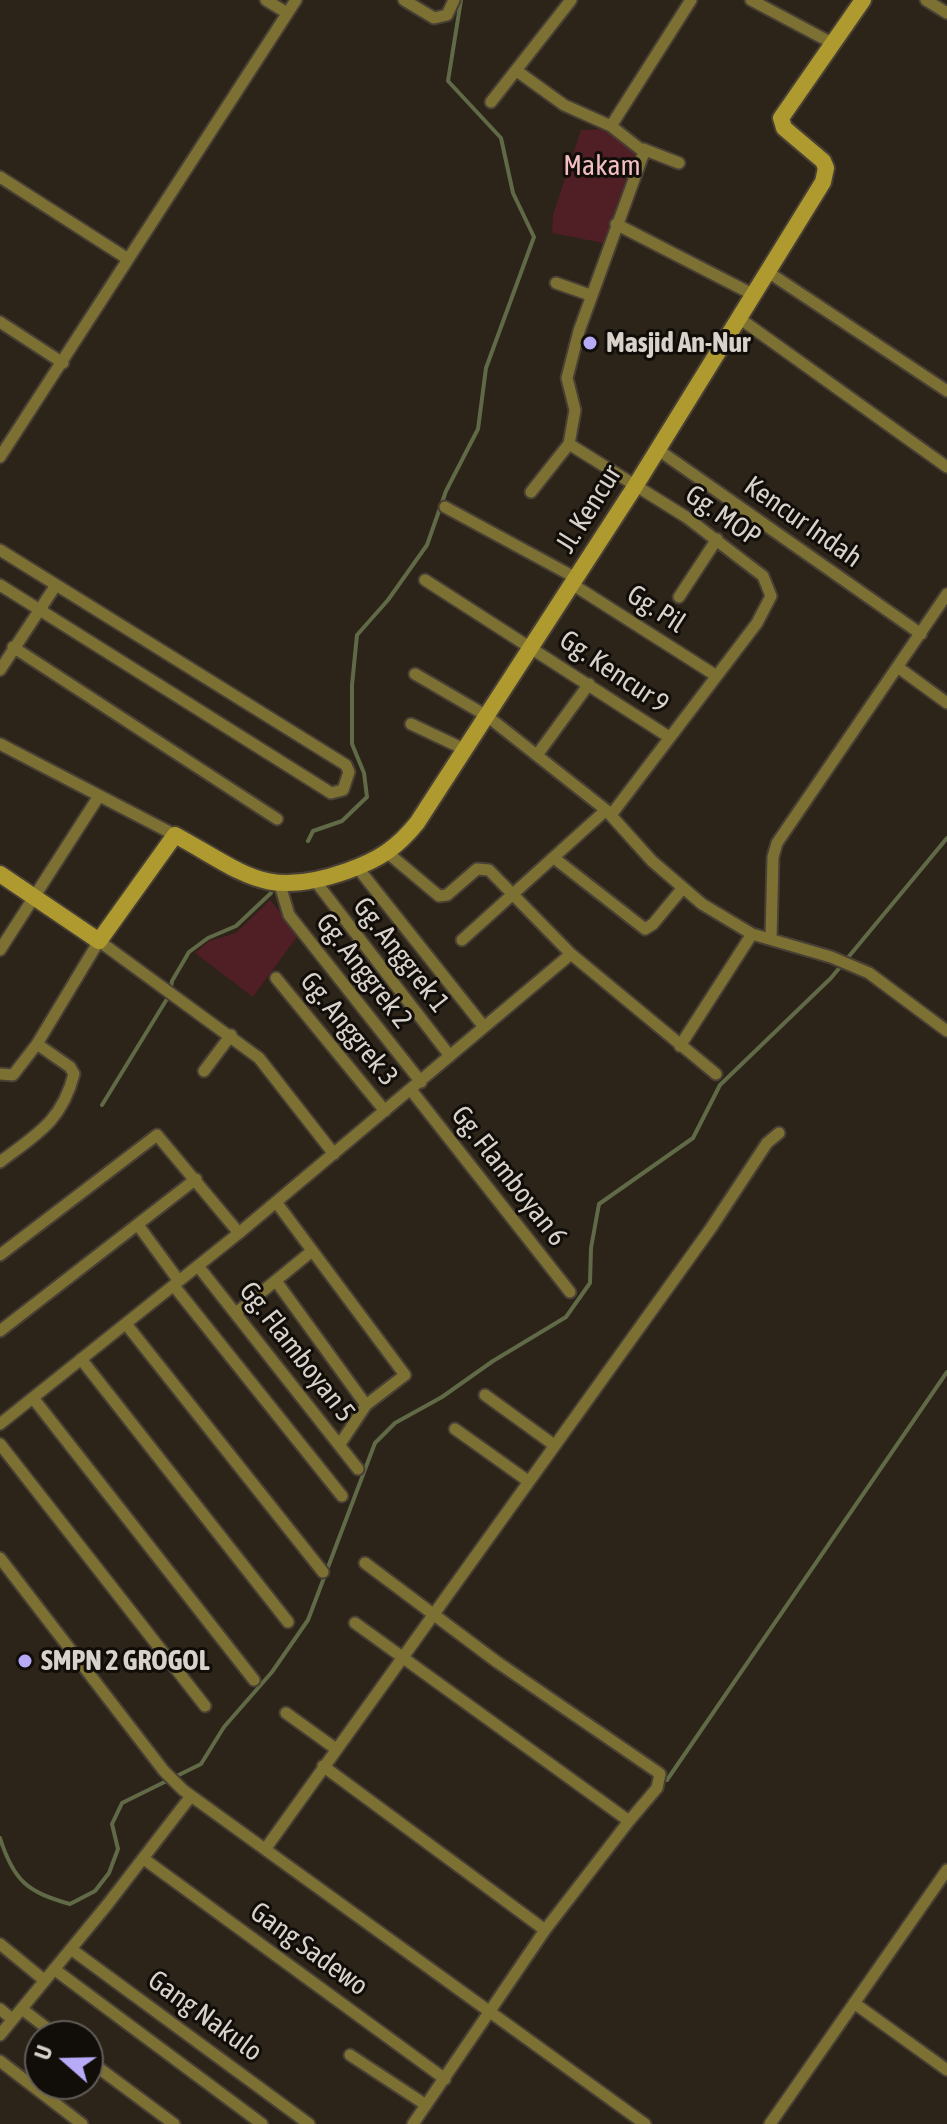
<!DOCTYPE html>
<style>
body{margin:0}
#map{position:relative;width:947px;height:2124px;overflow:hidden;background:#2c2319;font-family:"Asap Condensed",sans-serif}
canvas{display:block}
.north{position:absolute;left:24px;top:2020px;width:80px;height:80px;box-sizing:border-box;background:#110d09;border:2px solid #615c57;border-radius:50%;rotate:290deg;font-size:22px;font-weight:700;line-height:32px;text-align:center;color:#d8d2cb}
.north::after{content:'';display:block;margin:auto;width:28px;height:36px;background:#b7abf8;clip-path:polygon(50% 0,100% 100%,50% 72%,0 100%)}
</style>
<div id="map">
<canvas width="947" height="2124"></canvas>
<div class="north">U</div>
</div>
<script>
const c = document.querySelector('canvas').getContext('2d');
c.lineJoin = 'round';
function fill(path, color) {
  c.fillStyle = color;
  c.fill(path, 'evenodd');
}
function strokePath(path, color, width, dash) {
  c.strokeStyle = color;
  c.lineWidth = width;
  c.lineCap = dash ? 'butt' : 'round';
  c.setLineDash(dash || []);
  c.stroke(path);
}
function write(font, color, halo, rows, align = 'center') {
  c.font = font + ' "Asap Condensed",sans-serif';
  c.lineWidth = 6;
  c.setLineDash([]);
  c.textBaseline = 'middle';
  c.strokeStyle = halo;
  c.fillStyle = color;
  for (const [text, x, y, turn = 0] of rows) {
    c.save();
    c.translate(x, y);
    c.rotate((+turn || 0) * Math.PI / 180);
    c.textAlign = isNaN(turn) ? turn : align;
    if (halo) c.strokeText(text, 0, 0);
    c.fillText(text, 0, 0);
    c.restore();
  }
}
const green = new Path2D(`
 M605,129L640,153L603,243L552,233L553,215L581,130Z
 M270,900L299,934L253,997L195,953L209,941L236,933Z`);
const stream = new Path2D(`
 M308,841L313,831L342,821L367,797L364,773L352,744V685L357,635L388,600L427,545L446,491L478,429L486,368L534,237L513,193L501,138L448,81L461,0
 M102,1105L170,994L172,981L189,952L208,938L236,926L271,893
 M667,1780L947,1372
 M0,1838C14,1882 28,1892 70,1904L95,1891L109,1873L118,1849L112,1824L122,1803L201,1764L224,1727L272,1672L308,1620L375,1443L395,1423L442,1397L493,1361L566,1317L590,1283L591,1248L599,1204L693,1138L720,1085L831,978L947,838`);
const street = new Path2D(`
 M266,0L287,13
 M404,0L434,18L447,15L454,0
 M751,0L832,43
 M926,0L947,13
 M517,71L564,105L611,126
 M491,102L571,0
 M643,149L679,163
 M0,177L128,259
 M616,224L754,295
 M768,272L947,391
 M556,283L590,295
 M739,318L947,467
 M0,322L63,363
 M569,444L575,410L567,378L579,331L644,152L611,126L691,0
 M657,449L921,634
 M0,457L296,0
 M531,492L569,444L686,517L763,576L771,596L757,623L611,815
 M445,507L576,578
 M0,550L346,765L349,772L343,790L331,793L0,585
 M425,580L669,737
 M572,584L715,675
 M679,597L717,539
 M13,647L277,819
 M899,668L947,703
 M0,670L56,585
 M415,674L487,716L606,810L652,861L702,904L752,934L831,957L869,973L947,1031
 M411,724L466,750
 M0,744L175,835
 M537,755L589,684
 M389,854L439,896L447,895L477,869L489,870L571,954L716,1074
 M554,858L645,929L653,924L682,889
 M357,867L484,1027
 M316,882L450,1056
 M280,885L289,915L421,1082
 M771,939L773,857L777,843L947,594
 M462,940L606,810
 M0,950L99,796
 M276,978L385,1111
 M680,1046L752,934
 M204,1071L231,1035
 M0,1074L13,1075L37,1044L99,941L259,1058L334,1154
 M411,1090L570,1292
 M0,1162C37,1134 62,1121 74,1074L70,1067L37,1044
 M276,1202L405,1375L366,1405L340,1444
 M138,1225L179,1281
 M0,1255L157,1135L239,1233
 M198,1266L358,1469
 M276,1281L366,1405
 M174,1286L342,1496
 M236,1313L312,1251
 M126,1324L323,1572
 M0,1331L196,1179
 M81,1359L288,1622
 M485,1395L554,1445
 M33,1398L254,1680
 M0,1424L239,1233L571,954
 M455,1429L528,1481
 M0,1444L205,1706
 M0,1558L164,1771L183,1790L645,2124
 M355,1623L629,1821L657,1788L660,1774L656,1771L497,1662L365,1563
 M286,1713L336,1749
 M323,1766L545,1930
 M266,1848L711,1228L767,1143L779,1133
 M144,1859L445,2079
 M0,1944L44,1980
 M71,1949L309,2124
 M54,1969L262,2124
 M854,2003L947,2070
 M0,2009L12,2019
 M22,2009L57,2036
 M0,2035L107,1905L191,1796
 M350,2055L426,2105
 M88,2060L174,2124
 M0,2061L82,2124
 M413,2124L545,1930L629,1821
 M770,2124L947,1870`);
const secondary = new Path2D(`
 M0,874L99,941L175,835C245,873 265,900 347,871C378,860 396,849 417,823L634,488L823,182L826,168L823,161L784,128L781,118L863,0`);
const markers = [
 [590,343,8,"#b7abf8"],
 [25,1661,8,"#b7abf8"]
];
const parkNames = [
 ["Makam",602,166]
];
const poiNames = [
 ["Masjid An-Nur",606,343],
 ["SMPN 2 GROGOL",41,1661]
];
const streetNames = [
 ["Jl. Kencur",589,509,-58],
 ["Gg. MOP",723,516,35],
 ["Kencur Indah",803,522,35],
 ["Gg. Pil",656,609,33],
 ["Gg. Kencur 9",614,672,34],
 ["Gg. Anggrek 1",401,955,52],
 ["Gg. Anggrek 2",364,971,52],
 ["Gg. Anggrek 3",349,1029,51],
 ["Gg. Flamboyan 6",509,1176,52],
 ["Gg. Flamboyan 5",297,1352,52],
 ["Gang Sadewo",309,1949,36],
 ["Gang Nakulo",205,2016,36]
];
fill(green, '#501e25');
strokePath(stream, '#616a46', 4);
strokePath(street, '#483f35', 15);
strokePath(secondary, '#483f35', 20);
strokePath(street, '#7c7033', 11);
strokePath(secondary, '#ae9a2f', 16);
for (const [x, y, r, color] of markers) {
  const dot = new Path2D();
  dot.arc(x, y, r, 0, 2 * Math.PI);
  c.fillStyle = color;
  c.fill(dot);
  strokePath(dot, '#110d09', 3);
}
write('28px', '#f3bec1', '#110d09', parkNames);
write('bold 28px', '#d8d2cb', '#110d09', poiNames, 'left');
write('28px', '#d8d2cb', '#110d09', streetNames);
</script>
